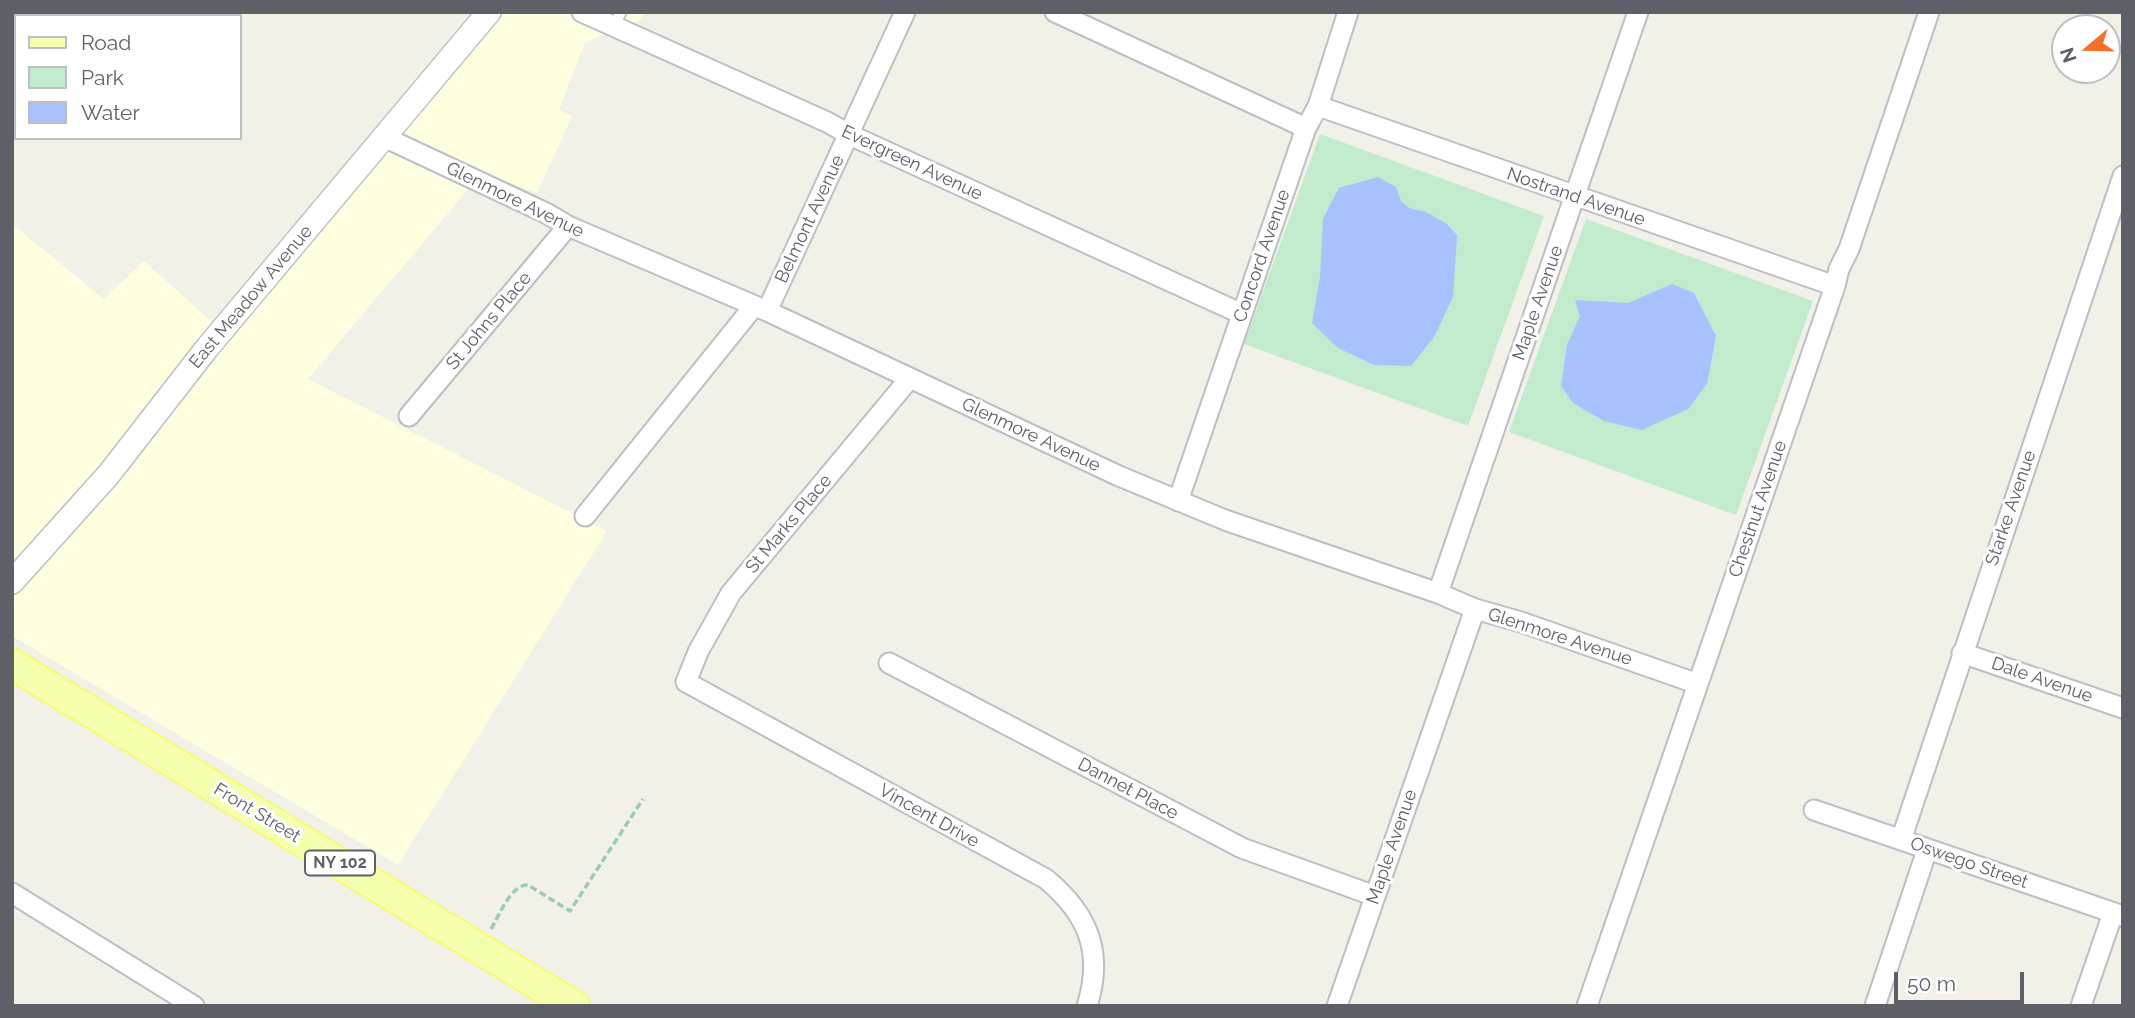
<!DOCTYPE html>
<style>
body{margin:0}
#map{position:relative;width:2135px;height:1018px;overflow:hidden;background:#f1f1e7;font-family:Raleway,sans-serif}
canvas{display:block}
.frame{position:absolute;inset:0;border:14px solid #5e6068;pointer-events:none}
.legend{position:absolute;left:14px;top:14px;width:228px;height:126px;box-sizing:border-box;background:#fff;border:2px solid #bfbfc3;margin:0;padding:9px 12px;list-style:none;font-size:21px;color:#5e6068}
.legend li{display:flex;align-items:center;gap:14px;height:35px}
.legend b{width:35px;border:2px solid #bfbfc3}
.north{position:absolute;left:2051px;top:14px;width:70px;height:70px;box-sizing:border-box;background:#fff;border:2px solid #bfbfc3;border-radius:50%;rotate:251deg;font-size:19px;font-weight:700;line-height:28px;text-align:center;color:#5e6068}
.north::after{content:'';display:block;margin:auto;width:24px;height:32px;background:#f77027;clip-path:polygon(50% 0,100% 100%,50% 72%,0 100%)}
.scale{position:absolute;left:1894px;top:972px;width:130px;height:32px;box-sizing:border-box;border:4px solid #5e6068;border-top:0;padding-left:9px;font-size:21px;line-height:24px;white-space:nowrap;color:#5e6068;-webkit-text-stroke:5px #fff;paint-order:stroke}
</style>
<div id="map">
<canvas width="2135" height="1018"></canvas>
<div class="frame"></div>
<ul class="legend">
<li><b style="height:9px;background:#f6ffae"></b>Road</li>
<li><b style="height:19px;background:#c2eacd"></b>Park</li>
<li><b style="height:19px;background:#a9c2ff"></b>Water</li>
</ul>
<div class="north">N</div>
<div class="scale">50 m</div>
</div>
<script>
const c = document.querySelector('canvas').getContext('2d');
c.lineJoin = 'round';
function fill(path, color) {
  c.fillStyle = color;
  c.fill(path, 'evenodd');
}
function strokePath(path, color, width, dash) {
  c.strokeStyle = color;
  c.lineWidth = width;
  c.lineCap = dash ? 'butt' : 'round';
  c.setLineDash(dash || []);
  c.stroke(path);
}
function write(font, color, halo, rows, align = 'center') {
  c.font = font + ' Raleway,sans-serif';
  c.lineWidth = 6;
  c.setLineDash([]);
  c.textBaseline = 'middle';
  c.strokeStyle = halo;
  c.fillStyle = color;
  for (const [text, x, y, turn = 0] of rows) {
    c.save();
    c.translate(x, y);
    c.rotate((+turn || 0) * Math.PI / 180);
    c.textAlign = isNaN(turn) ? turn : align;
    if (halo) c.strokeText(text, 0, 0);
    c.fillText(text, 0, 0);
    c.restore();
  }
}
const commercial = new Path2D(`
 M475,12H644L640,21L585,42L559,110L572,116L537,193L482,173L308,379L607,531L398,865L12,636V224L104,299L144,261L212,322Z`);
const green = new Path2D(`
 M1320,134L1544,216L1468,426L1244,344Z
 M1586,219L1813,301L1736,515L1509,432Z`);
const water = new Path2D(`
 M1378,177L1396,187L1401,201L1409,208L1426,212L1447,224L1457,235L1453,297L1434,337L1411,366L1374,365L1338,348L1312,323L1320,277L1323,219L1339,188Z
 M1672,284L1694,293L1716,336L1707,384L1688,409L1642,430L1604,421L1573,403L1561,386L1567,345L1580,316L1575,300L1628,303Z`);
const path = new Path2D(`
 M491,929C499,916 511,884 528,885L570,911L643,799`);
const service = new Path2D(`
 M614,27L621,12`);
const minor = new Path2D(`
 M582,12L827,122L850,135L1242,314
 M1055,12L1306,128
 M222,16L225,12
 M12,96L16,99
 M1318,106L1835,286
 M384,137L546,213L568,226L767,311L1119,476L1225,520L1438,593L1475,609L1521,622L1698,684
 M767,311L905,12
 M910,378L731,593L698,652L686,682L1046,879C1088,914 1104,952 1087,1006
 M409,416L568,226
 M1178,501L1306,128L1318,106L1348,12
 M585,516L754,306
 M1438,593L1638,12
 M1962,653L2123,708
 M889,663L1242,848L1375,896
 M1814,810L2123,916
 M1901,840L2123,176
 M12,893L194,1006
 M1337,1006L1475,609
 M1587,1006L1835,286L1839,269L1849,249L1929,12
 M1875,1006L1927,850
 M2081,1006L2113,913`);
const tertiary = new Path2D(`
 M12,582L109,474L207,348L489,12`);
const primary = new Path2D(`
 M12,664L574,1006`);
const shields = [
 [340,863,70]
];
const shieldNames = [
 ["NY 102",340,863]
];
const streetNames = [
 ["Evergreen Avenue",912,163,25],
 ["Nostrand Avenue",1576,197,19],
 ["Glenmore Avenue",515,200,26],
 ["Belmont Avenue",810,219,-65],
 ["Concord Avenue",1262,256,-71],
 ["East Meadow Avenue",251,297,-50],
 ["Maple Avenue",1538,303,-71],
 ["St Johns Place",489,321,-50],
 ["Glenmore Avenue",1031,435,25],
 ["Starke Avenue",2011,508,-71],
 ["Chestnut Avenue",1758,509,-71],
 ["St Marks Place",789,524,-50],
 ["Glenmore Avenue",1560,637,18],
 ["Dale Avenue",2042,680,19],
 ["Dannet Place",1128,789,28],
 ["Front Street",257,813,31],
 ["Vincent Drive",929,816,29],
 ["Maple Avenue",1392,847,-71],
 ["Oswego Street",1969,863,19]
];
fill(commercial, '#feffde');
fill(green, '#c2eacd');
fill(water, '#a9c2ff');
strokePath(service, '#bebfc6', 13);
strokePath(minor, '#bebfc6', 23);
strokePath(tertiary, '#bebfc6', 26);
strokePath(primary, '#fdfb54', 33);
strokePath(path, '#9accb5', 3.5, [7, 3.5]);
strokePath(service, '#fff', 10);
strokePath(minor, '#fff', 19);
strokePath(tertiary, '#fff', 23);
strokePath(primary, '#f6ffae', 30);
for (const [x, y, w] of shields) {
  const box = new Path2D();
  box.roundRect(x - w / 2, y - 12.5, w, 25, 5);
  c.fillStyle = '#fff';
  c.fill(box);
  strokePath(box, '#5e6068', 2);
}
write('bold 16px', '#5e6068', null, shieldNames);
write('18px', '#5e6068', '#fff', streetNames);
</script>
